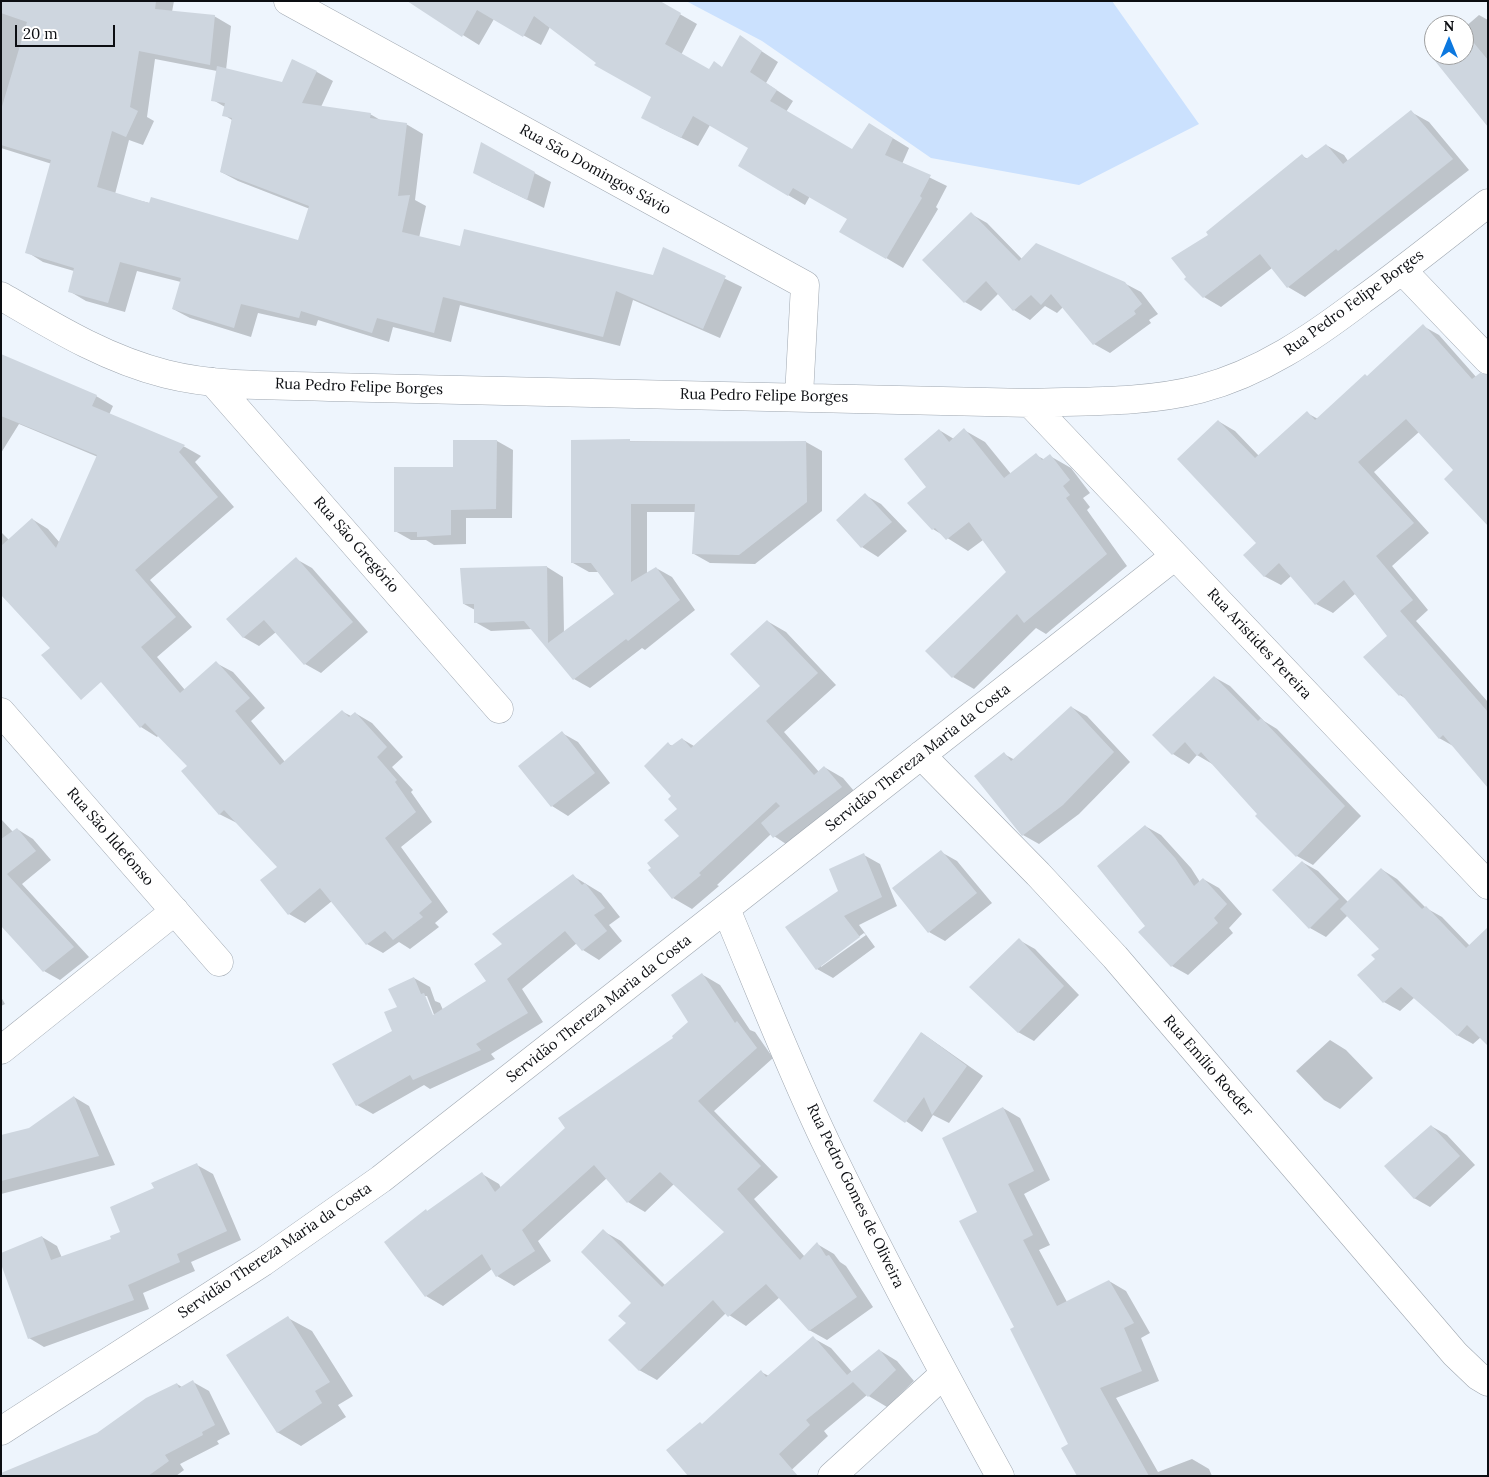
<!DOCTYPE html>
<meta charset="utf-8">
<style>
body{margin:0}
#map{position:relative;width:1489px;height:1477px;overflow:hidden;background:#eef5fd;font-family:Lora,serif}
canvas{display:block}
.frame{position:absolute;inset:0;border:2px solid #0c0e12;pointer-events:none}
.north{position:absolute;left:1424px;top:15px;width:50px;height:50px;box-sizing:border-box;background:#fff;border:1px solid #9e9fa0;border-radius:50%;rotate:0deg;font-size:14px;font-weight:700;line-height:20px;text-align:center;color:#0c0e12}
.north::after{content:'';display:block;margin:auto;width:18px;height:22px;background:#0c78df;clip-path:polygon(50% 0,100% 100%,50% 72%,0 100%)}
.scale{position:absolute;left:15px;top:25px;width:100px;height:22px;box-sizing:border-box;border:2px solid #0c0e12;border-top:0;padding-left:6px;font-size:15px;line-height:18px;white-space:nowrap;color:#0c0e12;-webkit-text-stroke:4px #fff;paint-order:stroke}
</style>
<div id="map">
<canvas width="1489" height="1477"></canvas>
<div class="frame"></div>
<div class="north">N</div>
<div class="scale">20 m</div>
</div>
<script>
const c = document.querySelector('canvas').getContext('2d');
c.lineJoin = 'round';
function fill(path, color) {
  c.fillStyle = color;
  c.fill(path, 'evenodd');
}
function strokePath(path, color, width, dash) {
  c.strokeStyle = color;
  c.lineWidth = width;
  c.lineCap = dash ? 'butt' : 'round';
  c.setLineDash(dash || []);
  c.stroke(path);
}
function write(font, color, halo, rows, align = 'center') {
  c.font = font + ' Lora,serif';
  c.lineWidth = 5;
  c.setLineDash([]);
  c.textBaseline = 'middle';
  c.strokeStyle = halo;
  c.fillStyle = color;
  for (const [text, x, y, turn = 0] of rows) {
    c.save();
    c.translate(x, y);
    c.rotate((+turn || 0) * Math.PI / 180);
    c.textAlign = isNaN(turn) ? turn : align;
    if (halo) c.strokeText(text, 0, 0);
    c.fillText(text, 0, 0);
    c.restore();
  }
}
const green = new Path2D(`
 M686,1H1112L1199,124L1079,185L931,158L762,41Z`);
const shadow = new Path2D(`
 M1,1H174L172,12L214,16L231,26L226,70L283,83L293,60L317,72L333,81L321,107L370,114L382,121L406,124L423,134L415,200L426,206L419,238L461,247L654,277L664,249L742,287L720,338L633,300L620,346L460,305L451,342L393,327L389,342L318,320L316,326L258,313L251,337L190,318L173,309L181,282L137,271L125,312L86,301L69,291L74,271L43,262L27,252L52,164L1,148ZM155,59L217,71L213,100L225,107L224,115L232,120L221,172L238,181L310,209L299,242L115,194L129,140L143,145L154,121L147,117Z
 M657,1L697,24L681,55L709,71L723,68L740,37L778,62L766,83L793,101L786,112L853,151L886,134L909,148L902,164L947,186L936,207L938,209L903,268L841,231L848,219L810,196L805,205L788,195L750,148L710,125L698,146L659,127L653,96L597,62L550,27L541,45L494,19L479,45L413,4Z
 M1479,15L1488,20V125L1432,56L1464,55V28Z
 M1411,112L1429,122L1469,170L1305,297L1288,287L1272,268L1221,307L1204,297L1210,235L1302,156L1308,159L1326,145L1344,155L1348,161Z
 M481,144L551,182L544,208L491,182Z
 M971,214L987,223L1022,259L1124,283L1141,292L1158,314L1149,320L1151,323L1110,353L1094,344L1063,307L1057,313L1045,306L1030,320L1014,310L999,293L981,311L965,302Z
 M1423,326L1439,335L1477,378L1455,470L1419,432L1374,472L1429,533L1392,566L1428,610L1416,621L1488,702V782L1455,747L1439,738L1408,700L1400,695L1388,636L1355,594L1333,613L1316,604L1291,576L1281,585L1264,576L1258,543L1218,421L1235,431L1259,456L1307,413L1318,419L1368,377Z
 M1,355L96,396L113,406L109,415L185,447L201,456L195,462L234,507L150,580L192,627L157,657L185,690L216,663L233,672L265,708L251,721L285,762L343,712L351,716L355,713L372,723L403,757L392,767L413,790L411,792L432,822L401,847L448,912L435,923L439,927L410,949L399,942L383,953L367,944L332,901L305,923L289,914L279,867L237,823L219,814L189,766L159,735L157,737L141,727L102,682L1,591V532L9,540L32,519L48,529L60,543L98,457L19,424L1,453Z
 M939,430L954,439L964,430L985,442L1011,474L1036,455L1045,460L1050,456L1071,468L1090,493L1083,498L1090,507L1087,510L1127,566L1046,634L1036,628L974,689L953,677L1007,572L983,540L968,551L933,529L928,487Z
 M497,441L513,450L512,518H466V544L434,545L426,540H411L395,531L454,468Z
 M573,441L806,442L822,451V511L755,564L710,563L694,554L696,512H647V574L656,568L672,577L695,610L645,650L642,648L590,688L574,679L532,629L491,631L475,622V610L464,604L547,567L563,577L564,633L615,594L599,572H589L573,563Z
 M865,495L881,504L907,531L878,557L862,547L838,520Z
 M296,559L312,568L368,632L321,673L305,664L276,632L259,646L243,637Z
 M767,621L786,632L836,685L784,732L819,772L824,767L843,778L860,798L792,848L771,834L717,885L719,886L692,909L673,898L681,836L678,809L673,796L668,744L673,746L682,739L694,746L762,687Z
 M1214,677L1230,686L1264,721L1277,729L1361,816L1313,865L1297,856L1214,765L1197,755L1189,764L1173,754L1154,735Z
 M1071,707L1087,716L1130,762L1079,814L1039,844L1023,835L1004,754L1015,760Z
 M562,733L578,742L610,783L568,816L552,806Z
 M1,819L13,832L17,829L33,839L51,860L22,884L89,957L60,980L44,971L1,924Z
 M1145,826L1161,835L1191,868L1200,882L1203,879L1219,888L1242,914L1229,928L1233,933L1188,975L1172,966Z
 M941,852L957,861L992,903L945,941L929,932Z
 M864,855L880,864L897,906L859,925L875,947L833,978L817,969L840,891ZM864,933L866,935L821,967V964Z
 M1302,862L1318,871L1348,902L1381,869L1397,879L1426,908L1442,917L1470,946L1481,1037L1473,1044L1457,1035L1415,997L1400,1011L1384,1002L1377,959L1380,949L1348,915L1326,937L1310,928L1274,890Z
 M573,876L601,893L620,917L609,925L622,941L599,960L583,950L577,943L522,989L543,1022L491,1054L495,1059L430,1089L424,1085L373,1114L357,1105L393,1031L398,1008L414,978L430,987L435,1001L440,1003L443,1010L488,982L504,944ZM424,996H427L436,1020L434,1021Z
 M1019,940L1035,949L1079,995L1034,1041L1018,1032Z
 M703,975L720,985L750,1030L755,1032L773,1058L714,1111L778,1177L754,1199L805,1257L817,1244L834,1254L840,1262L846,1266L873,1307L827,1340L809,1330L780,1297L746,1326L726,1313L657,1380L639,1370L628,1323L633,1303L603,1231L621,1241L666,1286L726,1232L674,1184L645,1212L628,1202L607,1178L538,1241L551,1261L514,1286L497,1276L492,1269L443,1306L426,1296L428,1212L482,1174L499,1184L501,1188L675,1039L689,1022Z
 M1,997L5,1004L1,1006Z
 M922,1033L983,1076L949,1123L933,1115L922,1132L875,1100Z
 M1330,1040L1346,1050L1373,1078L1340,1109L1324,1100L1296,1071Z
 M74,1097L89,1106L115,1165L1,1194V1136L29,1129Z
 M1003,1108L1020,1118L1050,1180L1024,1194L1050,1245L1039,1250L1067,1302L1109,1281L1126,1291L1150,1333L1141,1338L1159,1381L1116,1398L1158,1472L1192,1459L1209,1469L1212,1476H1078L1070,1444L1016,1328L979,1213Z
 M1431,1126L1447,1135L1475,1165L1430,1207L1414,1198Z
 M197,1165L213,1174L241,1240L191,1262L195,1271L143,1293L149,1309L44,1347L29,1338L42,1237L57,1246L62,1258L113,1239L122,1233L155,1189Z
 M288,1318L312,1331L353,1396L338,1405L346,1417L301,1446L277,1432Z
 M813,1338L831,1348L852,1372L879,1350L897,1361L914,1381L887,1407L867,1395L824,1431L828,1436L785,1476L703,1425L761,1372L769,1376Z
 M193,1382L209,1391L230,1434L217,1441L219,1444L180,1464L184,1470L176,1476H49L98,1434L177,1384L182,1387Z`);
const building = new Path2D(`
 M1,1H156L155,9L215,15L210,65L139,51L130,107L138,111L126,137L112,131L97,187L149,203L151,197L298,240L309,206L220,172L232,118L222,116L225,103L211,101L217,66L282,82L292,59L317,71L302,103L371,113L370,118L407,123L398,196L410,195L402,232L460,246L464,229L653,275L663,247L726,276L703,329L616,291L603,337L443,297L434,333L377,318L372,333L301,311L299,318L241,304L234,328L172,309L181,278L120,262L108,303L68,292L74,268L25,253L51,160L1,145V110L27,22L1,13Z
 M407,1H660L681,13L665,44L709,69L714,61L722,67L740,35L762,51L750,72L777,90L770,101L852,149L869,123L893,138L885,155L931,175L920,196L922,198L886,259L839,232L847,219L793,188L788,196L738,166L748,148L693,116L681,138L641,118L651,97L594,65L596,63L534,16L523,37L477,10L462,37Z
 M1464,31L1488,60V127L1431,56L1434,53V55H1464Z
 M1411,110L1453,159L1338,251L1336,249L1287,288L1260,254L1203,298L1184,279L1186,277L1171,258L1208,235L1206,232L1302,154L1306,159L1326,144L1343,164Z
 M481,142L535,172L527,200L473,173Z
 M971,212L1019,261L1036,243L1125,282L1142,304L1134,311L1136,314L1093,345L1051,294L1041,305L1031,295L1013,311L986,281L964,303L922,260Z
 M1423,324L1472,379L1480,373L1488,375V526L1444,479L1453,470L1406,419L1358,462L1414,523L1376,556L1413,600L1400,611L1488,712V788L1443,735L1439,739L1401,694L1399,696L1363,657L1387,636L1344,580L1315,605L1279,563L1264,577L1243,555L1256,543L1177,459L1218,420L1255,458L1307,411L1315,420L1365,374L1367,376Z
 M1,354L97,395L92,406L185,445L179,452L218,497L135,570L176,617L141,647L180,693L216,661L250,698L235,711L280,765L342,710L349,717L355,712L387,747L377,757L397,780L395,782L416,812L385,838L432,902L419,913L423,917L393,940L385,931L366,945L320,888L288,915L260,880L277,867L224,810L219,815L181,771L187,766L145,723L140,728L101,682L81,700L41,655L50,648L1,595V546L32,518L56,548L97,455L1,416Z
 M964,428L1004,478L1036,453L1042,460L1050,454L1070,480L1063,486L1070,495L1066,498L1107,554L1024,623L1017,614L952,678L925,651L1006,572L969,522L946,540L935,528L932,530L907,503L926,487L904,459L939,429L949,442Z
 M630,439V442L806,441L807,502L739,555L692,554L695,504H631V582L656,567L680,600L628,641L626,639L573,680L524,621L474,623V604H463L460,568L547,566L548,643L614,594L591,563H571V440Z
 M453,440H497L496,509L451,510V535L417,537V532H394V467H453Z
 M865,493L892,522L861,548L836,520Z
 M296,557L353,622L304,665L264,620L243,638L226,619Z
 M767,620L818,673L766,721L814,775L824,766L842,787L773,838L761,823L780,806L776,802L699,873L701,875L672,899L648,870L651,868L647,863L679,836L664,820L677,809L668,799L671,796L644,766L668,742L671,746L682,738L691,748L760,686L730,654Z
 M1214,676L1258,721L1261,718L1345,806L1296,857L1255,816L1257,814L1201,752L1197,756L1185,742L1172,755L1152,735Z
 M1071,706L1114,752L1063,805L1022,836L974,776L1004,752L1011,761Z
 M562,731L595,773L551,807L518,766Z
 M1145,825L1175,858L1194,886L1203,878L1227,904L1214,918L1218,923L1171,967L1138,932L1145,926L1097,866Z
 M17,828L36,851L7,874L74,947L43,972L1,926V839Z
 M941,850L977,893L928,933L892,888Z
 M864,853L882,897L844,916L860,937L816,970L785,927L838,891L829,869Z
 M1302,861L1339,899L1309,929L1272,890Z
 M1381,868L1422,909L1426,906L1466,948L1488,927V1046L1467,1025L1457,1036L1401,987L1383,1003L1357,975L1375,959L1371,955L1379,949L1340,909Z
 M573,874L582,885L585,883L605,908L594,915L607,931L582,951L565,931L507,979L528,1013L476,1044L481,1050L413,1080L410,1075L356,1106L332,1064L392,1031L384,1012L397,1007L388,989L414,977L421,994L424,993L433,1015L486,981L474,964L502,944L492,934Z
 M1019,938L1064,986L1018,1033L969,987Z
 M702,973L735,1023L737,1021L757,1048L698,1101L761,1166L737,1189L800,1260L817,1242L826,1256L829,1255L857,1297L809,1331L766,1284L728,1317L713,1300L639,1371L608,1340L626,1323L618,1316L631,1303L581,1252L603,1229L662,1287L724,1232L660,1172L627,1203L594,1165L522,1230L535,1251L496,1277L482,1254L425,1297L384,1242L426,1209L427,1211L482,1172L495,1192L565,1128L558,1118L673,1038L672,1036L688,1022L671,995Z
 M921,1032L967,1066L932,1115L924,1097L905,1123L873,1101Z
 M74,1096L99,1156L1,1181V1135L29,1128Z
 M1003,1107L1034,1171L1008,1184L1033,1235L1023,1240L1057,1306L1109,1280L1134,1323L1124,1328L1142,1371L1100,1388L1149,1476H1077L1061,1448L1068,1444L1010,1329L1014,1327L959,1221L977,1212L942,1138Z
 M1431,1125L1460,1156L1414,1199L1384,1166Z
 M197,1163L227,1231L177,1254L180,1262L128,1285L134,1300L28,1339L1,1264V1253L42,1236L51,1260L111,1239L110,1236L120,1232L110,1207L154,1188L151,1183Z
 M288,1316L330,1382L315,1391L322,1403L277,1433L226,1355Z
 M813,1336L847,1375L879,1349L896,1370L868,1397L853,1382L806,1420L810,1425L779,1454L798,1476H688L666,1450L700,1422L702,1424L761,1370L766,1377Z
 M193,1380L215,1425L202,1432L203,1435L165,1455L169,1461L148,1476H1V1473L97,1433L146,1398L177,1383L179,1388Z`);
const minor = new Path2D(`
 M288,1L805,285L799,396
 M1402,270L1488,360
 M1,296C54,327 106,359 166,374C218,387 275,385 329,387L1030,403C1087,401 1145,403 1200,389C1261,373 1312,338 1362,300C1405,269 1446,236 1488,203
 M213,382L499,709
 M1030,403L1488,885
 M1,712L219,962
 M921,755L1038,874L1115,957L1455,1354L1478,1376L1488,1382
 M726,909C759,988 790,1068 827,1145C881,1257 940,1367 1000,1476
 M1,1050L175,911
 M1,1431L263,1262L381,1179L1175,556
 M832,1476L944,1374`);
const streetNames = [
 ["Rua São Domingos Sávio",595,170,29],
 ["Rua Pedro Felipe Borges",1354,303,-36],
 ["Rua Pedro Felipe Borges",359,387,2],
 ["Rua Pedro Felipe Borges",764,396,1],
 ["Rua São Gregório",356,545,49],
 ["Rua Aristides Pereira",1259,644,47],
 ["Servidão Thereza Maria da Costa",918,758,-38],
 ["Rua São Ildefonso",110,837,49],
 ["Servidão Thereza Maria da Costa",599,1009,-38],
 ["Rua Emílio Roeder",1208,1066,49],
 ["Rua Pedro Gomes de Oliveira",855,1196,64],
 ["Servidão Thereza Maria da Costa",275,1251,-34]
];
fill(green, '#cbe1fe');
fill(shadow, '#0003');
fill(building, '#ced6df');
strokePath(minor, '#9fa7b0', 29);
strokePath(minor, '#fff', 28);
write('15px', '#0c0e12', '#fff', streetNames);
</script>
